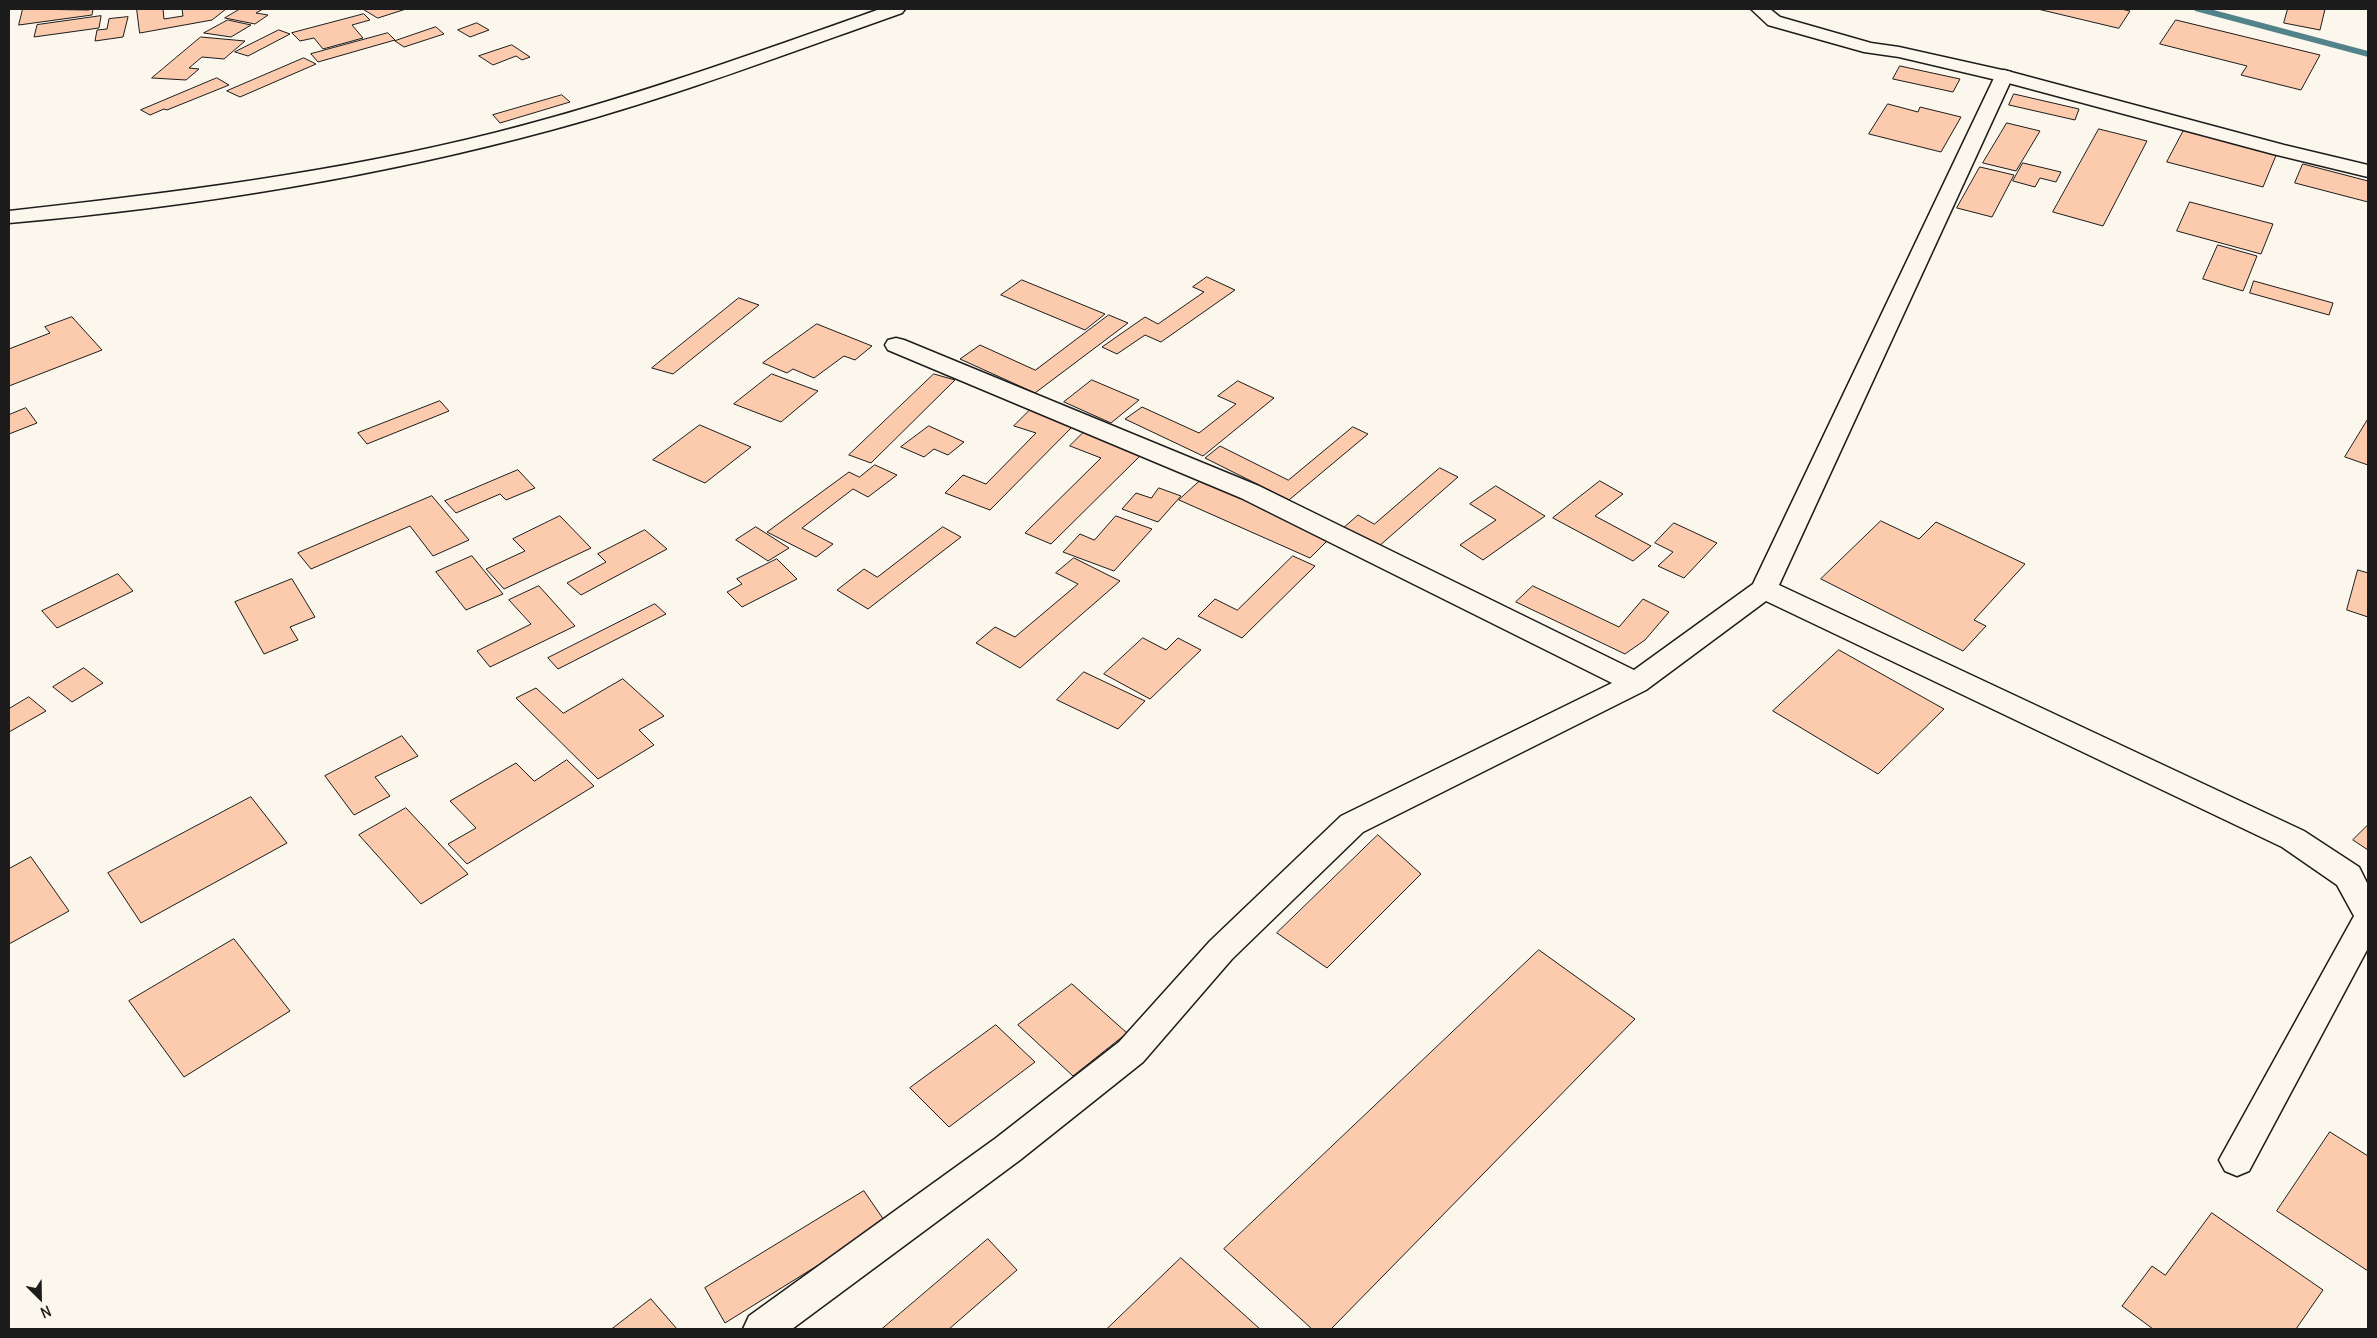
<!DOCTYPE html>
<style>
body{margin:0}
#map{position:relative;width:2377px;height:1338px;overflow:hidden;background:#fbf7ec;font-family:Delius,sans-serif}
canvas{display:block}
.frame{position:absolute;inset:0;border:10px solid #1c1c1c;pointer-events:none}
.north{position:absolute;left:15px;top:1273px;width:50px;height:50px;-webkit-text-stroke:4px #fbf7ec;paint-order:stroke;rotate:157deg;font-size:14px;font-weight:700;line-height:20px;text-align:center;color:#1c1c1c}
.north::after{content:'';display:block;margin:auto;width:18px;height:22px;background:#1c1c1c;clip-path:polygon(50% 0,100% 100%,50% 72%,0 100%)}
</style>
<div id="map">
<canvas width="2377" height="1338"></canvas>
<div class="frame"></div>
<div class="north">N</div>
</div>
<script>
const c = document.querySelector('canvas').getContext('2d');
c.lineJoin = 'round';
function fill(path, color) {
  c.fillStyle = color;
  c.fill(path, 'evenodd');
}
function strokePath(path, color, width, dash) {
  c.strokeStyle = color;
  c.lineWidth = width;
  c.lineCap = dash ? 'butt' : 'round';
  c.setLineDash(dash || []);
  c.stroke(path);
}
const stream = new Path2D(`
 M2194,9H2210L2368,51V57L2195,11Z`);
const building = new Path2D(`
 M23,9L88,10L93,9L92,15L19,25Z
 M137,9H163L164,19L183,16L182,9H226L212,20L140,33Z
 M240,9H263L256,13L268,15L255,24L225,18Z
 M363,9H406L378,18Z
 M2038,9H2121L2130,11L2119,28Z
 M2288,9H2325L2320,30L2284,23Z
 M364,14L370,20L352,25L363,38L323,49L314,38L300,41L292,33Z
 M101,16L99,28L34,37L37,25Z
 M128,17L123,37L95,41L97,30L107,29L109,19Z
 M228,20L251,25L231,37L204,33Z
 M2176,20L2320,55L2301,90L2241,75L2247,66L2160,44Z
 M477,23L489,30L470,37L458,30Z
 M436,27L444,34L404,47L395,41Z
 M279,30L290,34L248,56L235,52Z
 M388,33L395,40L318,62L311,54Z
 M201,37L245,41L224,59L202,57L189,68L199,69L186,80L152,78Z
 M512,45L530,57L522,60L516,56L493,65L479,56Z
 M304,58L316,64L240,97L227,91Z
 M1900,66L1960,79L1953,92L1893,79Z
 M217,78L229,85L167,110L164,109L150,115L141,110Z
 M2014,94L2079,109L2075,120L2009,105Z
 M562,95L570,102L500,123L493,115Z
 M1888,104L1918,112L1920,107L1961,117L1941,152L1869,134Z
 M2007,123L2040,131L2016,171L1983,163Z
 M2099,129L2147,141L2103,226L2053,212Z
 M2184,130L2277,153L2263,187L2167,162Z
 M2023,163L2061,172L2056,182L2040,178L2035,187L2013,181Z
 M2303,164L2368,181V202L2295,183Z
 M1980,167L2014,175L1992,217L1957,208Z
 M2190,202L2273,224L2261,254L2177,231Z
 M2218,245L2257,256L2243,291L2203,279Z
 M1207,277L1235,290L1161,342L1145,335L1117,354L1102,347L1145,317L1158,324L1204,292L1193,287Z
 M1022,280L1105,314L1085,330L1001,295Z
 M2254,281L2333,303L2329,315L2250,293Z
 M739,298L759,305L673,374L652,368Z
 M1109,315L1128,323L1035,393L960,359L980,345L1035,370Z
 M72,317L102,350L9,386V349L50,333L45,327Z
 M817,324L872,346L855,360L844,356L814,378L793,369L787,373L763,363Z
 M772,374L818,391L781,422L734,404Z
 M934,374L955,380L871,463L849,455Z
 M1092,380L1139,400L1111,423L1064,402Z
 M1238,381L1274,398L1203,456L1125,419L1142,407L1199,433L1236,404L1218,396Z
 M440,401L449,411L367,444L358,433Z
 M26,408L37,423L9,434V415Z
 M1030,410L1074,425L990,510L945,493L963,475L986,484L1036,433L1014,426Z
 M2368,419V465L2345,457Z
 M700,425L751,447L705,483L653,460Z
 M929,426L964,442L948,455L934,449L924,457L901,447Z
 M1353,427L1368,434L1289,500L1205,458L1220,446L1288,480Z
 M1085,431L1143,453L1051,544L1025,533L1101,458L1070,446Z
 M875,465L897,475L868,497L853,489L802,528L833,544L816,557L767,532L849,472L859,477Z
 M1440,468L1458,477L1378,547L1342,529L1358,515L1374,524Z
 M518,470L535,488L506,500L500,494L456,513L445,501Z
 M1201,480L1331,537L1310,558L1179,500Z
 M1600,481L1623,494L1595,516L1651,546L1633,561L1553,518Z
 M1496,486L1545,516L1483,560L1460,545L1496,520L1470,504Z
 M1159,488L1181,496L1158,522L1122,509L1136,493L1151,498Z
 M432,496L469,540L433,556L410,526L311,569L298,553Z
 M560,516L591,548L504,589L486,569L525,551L513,539Z
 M1116,516L1152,529L1114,571L1063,552L1080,534L1094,540Z
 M1881,521L1919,539L1936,522L2025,564L1974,620L1986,626L1963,651L1821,579Z
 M1674,523L1717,543L1684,578L1658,566L1673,552L1655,543Z
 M756,527L789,548L768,561L736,540Z
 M943,527L961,537L868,609L837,590L864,569L877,577Z
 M645,530L667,549L581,595L567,583L606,562L598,554Z
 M472,556L503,594L466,610L436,572Z
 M1293,556L1315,566L1242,638L1198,616L1215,599L1237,610Z
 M1074,558L1120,581L1020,668L976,643L995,627L1015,637L1078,584L1056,573Z
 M777,559L797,579L742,607L727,592L742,584L737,579Z
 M2358,570L2368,573V617L2347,610Z
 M118,574L133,591L57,628L42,611Z
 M292,579L315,617L290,627L298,640L264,654L235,602Z
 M539,586L575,626L490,667L477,651L531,624L509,600Z
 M1533,586L1619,627L1643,599L1669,612L1645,640L1625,654L1516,602Z
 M655,604L666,614L558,669L548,658Z
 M1143,638L1166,650L1178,638L1201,650L1150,699L1104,674Z
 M1839,650L1944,709L1878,774L1773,711Z
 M84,668L103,683L72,702L53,687Z
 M1084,672L1145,701L1118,729L1057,700Z
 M623,679L664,716L639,730L654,745L598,779L516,698L536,688L563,713Z
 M29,697L46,711L9,732V709Z
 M402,736L418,756L375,777L390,796L354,815L325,776Z
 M567,760L594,786L467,864L448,844L476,828L450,801L516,763L534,781Z
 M251,797L287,843L141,923L108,873Z
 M406,808L468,874L421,904L359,835Z
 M2368,825V850L2353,840Z
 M1378,835L1421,874L1327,968L1277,933Z
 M31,857L69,911L9,944V869Z
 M234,939L290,1011L184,1077L129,1001Z
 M1539,950L1635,1019L1331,1329H1312L1224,1249Z
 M1072,984L1127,1033L1073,1076L1018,1025Z
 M996,1025L1035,1062L949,1127L910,1088Z
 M2330,1132L2368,1156V1271L2277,1211Z
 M864,1191L886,1223L725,1323L705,1288Z
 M2212,1213L2323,1290L2296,1329H2153L2122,1306L2152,1266L2165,1275Z
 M988,1239L1017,1270L949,1329H882Z
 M1181,1258L1260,1329H1107Z
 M651,1299L677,1329H612Z`);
const minor = new Path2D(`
 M2004,70L2011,72L2013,76L1779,585L2304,831L2359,867L2368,885V948L2249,1171L2237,1176L2225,1171L2219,1160L2354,916L2337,885L2282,847L1766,601L1646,690L1363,832L1232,959L1143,1062L1020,1160L792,1329H743L749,1316L996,1138L1119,1042L1210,941L1341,816L1612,683L1241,498L888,350L885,345L888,340L896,338L904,340L1259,486L1634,670L1753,584L1995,76L1997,72Z`);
const tertiary = new Path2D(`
 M880,9H905L902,13C786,54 670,98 551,130C374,178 191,207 9,223V211C172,193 335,173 494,133C625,100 753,54 880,9Z
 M1751,9H1770L1780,17L1871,43L1899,47L2011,72L2284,145L2368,165V177L2273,154L2001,81L1899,57L1864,52L1768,25Z`);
fill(stream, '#53838a');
fill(building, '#fccaac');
strokePath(building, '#1c1c1c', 1);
strokePath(minor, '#1c1c1c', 3);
strokePath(tertiary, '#1c1c1c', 3);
fill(minor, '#fbf7ec');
fill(tertiary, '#fbf7ec');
</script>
